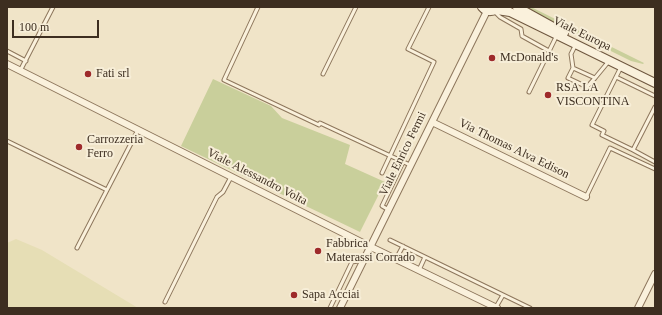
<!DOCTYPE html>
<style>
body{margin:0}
#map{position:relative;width:662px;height:315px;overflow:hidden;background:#f0e4c8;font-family:"Times New Roman",serif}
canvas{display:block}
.frame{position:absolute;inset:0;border:8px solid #3d2e20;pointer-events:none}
.scale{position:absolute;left:12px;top:20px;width:87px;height:18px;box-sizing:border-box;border:2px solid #3d2e20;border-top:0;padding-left:5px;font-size:12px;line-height:14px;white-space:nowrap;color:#3d2e20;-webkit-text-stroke:3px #f7eed8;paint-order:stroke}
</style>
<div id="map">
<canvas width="662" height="315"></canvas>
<div class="frame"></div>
<div class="scale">100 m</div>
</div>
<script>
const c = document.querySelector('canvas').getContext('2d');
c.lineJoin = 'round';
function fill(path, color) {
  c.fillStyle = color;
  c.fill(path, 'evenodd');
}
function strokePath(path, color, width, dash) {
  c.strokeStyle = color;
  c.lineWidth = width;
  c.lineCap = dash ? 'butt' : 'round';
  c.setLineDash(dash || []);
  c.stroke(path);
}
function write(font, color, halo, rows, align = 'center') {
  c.font = font + ' "Times New Roman",serif';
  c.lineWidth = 4;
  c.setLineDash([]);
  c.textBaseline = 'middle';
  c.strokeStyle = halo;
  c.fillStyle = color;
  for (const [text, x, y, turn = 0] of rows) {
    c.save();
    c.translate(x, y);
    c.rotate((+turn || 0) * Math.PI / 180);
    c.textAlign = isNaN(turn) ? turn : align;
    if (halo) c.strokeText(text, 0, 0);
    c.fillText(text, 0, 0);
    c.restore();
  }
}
const farmland = new Path2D(`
 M16,239L42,250L138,308H7V243Z`);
const green = new Path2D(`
 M522,7H531L644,63L643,64L631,61Z
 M213,79L271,106L282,118L350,145L345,164L385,182L360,232L181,146Z`);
const lane = new Path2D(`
 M258,7L224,80L319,125L320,123L410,165
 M495,12L500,17L521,29L522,36L549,51
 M576,44L571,54L573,68L595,78L609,61
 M7,51L26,61
 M621,67L616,77L655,96
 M573,68L568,78L587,87L595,78
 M20,71L53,7
 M323,74L356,7
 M616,77L592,125L604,131L602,135L633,150L655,107
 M529,92L557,35
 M7,141L107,190
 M633,150L655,162
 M382,173L434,62L408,49L429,7
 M586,197L610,148L655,169
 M389,210L382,206L403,162
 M390,240L530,308
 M77,248L138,130
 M396,259L403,246
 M419,270L425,257
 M165,302L217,197L223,192L231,177
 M496,307L503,295
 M330,308L352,262L363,260`);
const street = new Path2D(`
 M7,64L371,247L497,308
 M432,122L586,197
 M340,308L487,11
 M638,308L655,274`);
const secondary = new Path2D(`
 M482,7C487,13 494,12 500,7
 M517,7L564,33
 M497,10L510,12L655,83`);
const markers = [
 [492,58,4,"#9e2a2b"],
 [88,74,4,"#9e2a2b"],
 [548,95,4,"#9e2a2b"],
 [79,147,4,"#9e2a2b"],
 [318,251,4,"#9e2a2b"],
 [294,295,4,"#9e2a2b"]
];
const streetNames = [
 ["Viale Europa",582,34,26],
 ["Via Thomas Alva Edison",514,149,26],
 ["Viale Enrico Fermi",403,154,-64],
 ["Viale Alessandro Volta",257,177,27]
];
const poiNames = [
 ["McDonald's",500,58],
 ["Fati srl",96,74],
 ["RSA LA",556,88],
 ["VISCONTINA",556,102],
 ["Carrozzeria",87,140],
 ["Ferro",87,154],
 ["Fabbrica",326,244],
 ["Materassi Corrado",326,258],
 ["Sapa Acciai",302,295]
];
fill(farmland, '#e6deb5');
fill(green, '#c9cf9b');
strokePath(lane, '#8d765c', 5);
strokePath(street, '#8d765c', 8);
strokePath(secondary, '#6f573f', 10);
strokePath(lane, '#faf1dc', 3);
strokePath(street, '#faf1dc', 6);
strokePath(secondary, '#faf1dc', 8);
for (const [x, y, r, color] of markers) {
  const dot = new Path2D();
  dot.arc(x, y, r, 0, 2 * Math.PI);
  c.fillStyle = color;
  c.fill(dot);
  strokePath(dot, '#f7eed8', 1.5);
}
write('12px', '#3d2e20', '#f7eed8', streetNames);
write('12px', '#3d2e20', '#f7eed8', poiNames, 'left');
</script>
